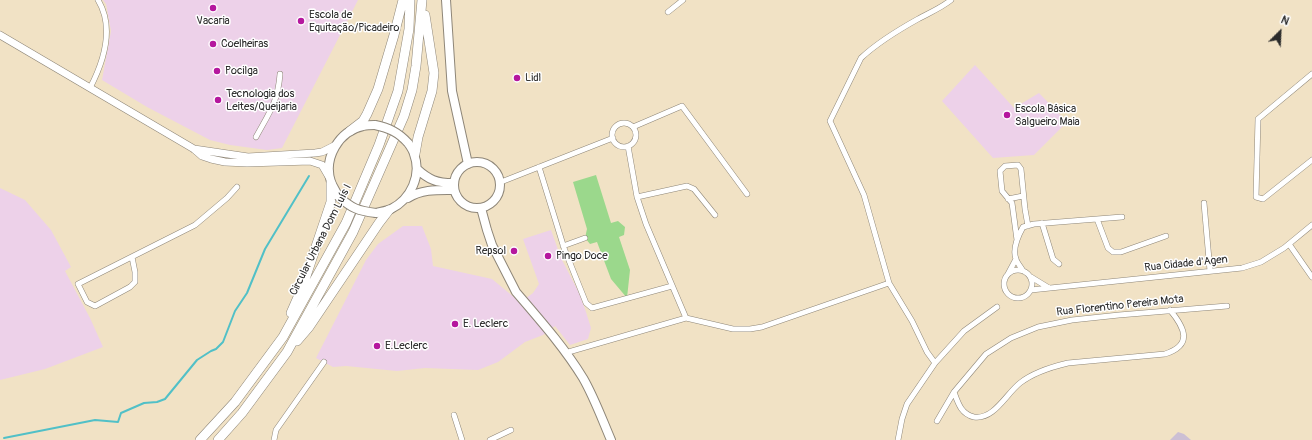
<!DOCTYPE html>
<meta charset="utf-8">
<style>
body{margin:0}
#map{position:relative;width:1312px;height:440px;overflow:hidden;background:#f1e2c5;font-family:Pangolin,sans-serif}
canvas{display:block}
.north{position:absolute;left:1260px;top:12px;width:40px;height:40px;-webkit-text-stroke:3px #fff;paint-order:stroke;rotate:24deg;font-size:11px;font-weight:700;line-height:16px;text-align:center;color:#2b2b2b}
.north::after{content:'';display:block;margin:auto;width:14px;height:18px;background:#2b2b2b;clip-path:polygon(50% 0,100% 100%,50% 72%,0 100%)}
</style>
<div id="map">
<canvas width="1312" height="440"></canvas>
<div class="north">N</div>
</div>
<script>
const c = document.querySelector('canvas').getContext('2d');
c.lineJoin = 'round';
function fill(path, color) {
  c.fillStyle = color;
  c.fill(path, 'evenodd');
}
function strokePath(path, color, width, dash) {
  c.strokeStyle = color;
  c.lineWidth = width;
  c.lineCap = dash ? 'butt' : 'round';
  c.setLineDash(dash || []);
  c.stroke(path);
}
function write(font, color, halo, rows, align = 'center') {
  c.font = font + ' Pangolin,sans-serif';
  c.lineWidth = 3;
  c.setLineDash([]);
  c.textBaseline = 'middle';
  c.strokeStyle = halo;
  c.fillStyle = color;
  for (const [text, x, y, turn = 0] of rows) {
    c.save();
    c.translate(x, y);
    c.rotate((+turn || 0) * Math.PI / 180);
    c.textAlign = isNaN(turn) ? turn : align;
    if (halo) c.strokeText(text, 0, 0);
    c.fillText(text, 0, 0);
    c.restore();
  }
}
const built = new Path2D(`
 M103,0H358L282,148L267,150L230,145L210,140L147,107L102,80L111,31L106,4Z
 M975,65L1014,108L1039,93L1067,122L1034,155L993,158L942,101Z
 M0,188L25,200L51,230L71,267L65,271L90,318L103,347L45,369L0,380Z
 M403,226H422L431,249L433,266L492,279L515,298H526L533,293L539,284L523,239L551,230L561,258L579,293L586,312L591,328L588,339L570,345L555,326L543,335L525,342L498,362L478,370L425,368L397,371L346,366L333,367L316,358L366,260L378,244Z`);
const industrial = new Path2D(`
 M1178,432L1184,434L1191,440H1170Z`);
const green = new Path2D(`
 M596,175L611,223L618,221L625,227L624,235L619,237L630,270L627,298L611,279L597,242L590,244L585,238L587,229L573,182Z`);
const stream = new Path2D(`
 M4,438L95,420L118,422L121,413L144,403L157,402L165,399L197,360L211,351L216,349L223,342L235,311L247,293L265,249L309,176`);
const street = new Path2D(`
 M668,12L683,0
 M1312,74L1258,119L1256,197L1263,199L1312,160
 M90,88C104,61 115,28 98,0
 M612 135a12 12 0 1 1 24 0a12 12 0 1 1-24 0Z
 M633,127L682,106L747,194
 M256,137C269,113 278,102 280,74
 M628,146L637,197L646,224L686,318
 M539,167L564,248L586,303L592,308L672,286
 M501,182L613,138
 M637,197L687,186L694,189L715,215
 M1008,199L1023,196
 M1204,203L1210,271
 M1097,219L1108,248L1113,252H1121L1166,236
 M1042,223L1053,259L1059,264
 M1017,240L1012,203L1002,191L1000,171L1005,166L1018,165L1021,169L1025,209L1028,226
 M1289,244L1312,277
 M563,246L585,238
 M132,257L135,272V282L130,287L95,306L87,302L78,284L195,225L227,198L237,187
 M1004 284a14 14 0 1 1 28 0a14 14 0 1 1-28 0Z
 M1023,271C1021,267 1017,263 1016,259C1012,249 1018,236 1023,227L1034,224L1122,217
 M1008,274L1016,259
 M1031,277L1049,288
 M1031,290L1242,268L1261,262L1284,248L1312,225
 M565,353L686,318L733,329H750L762,327L889,283
 M935,363L927,352L912,321L889,283L864,195L830,121L861,58C876,44 900,29 918,19C929,13 941,8 951,0
 M954,392C958,403 961,414 974,417C994,420 1006,394 1020,383C1034,372 1051,367 1068,363L1165,354C1193,345 1185,328 1170,310
 M454,415L462,440
 M937,421L954,392L986,354L1011,338L1038,327L1072,320L1119,315L1227,306
 M274,440L276,430L324,362
 M490,440L511,430
 M898,440L902,419L907,404L935,363L964,331L997,307`);
const secondary = new Path2D(`
 M0,35L194,149L202,156L211,159L225,162L247,163L310,161L322,165L329,177
 M194,149L248,157L315,153L322,152L336,145`);
const primary = new Path2D(`
 M446,0L452,91L468,164
 M454 185a23 23 0 1 1 46 0a23 23 0 1 1-46 0Z
 M417,169C429,180 437,183 453,183
 M338,196C336,191 333,187 331,182C323,158 339,131 363,126C367,125 371,125 375,125
 M408,198C422,189 438,190 454,190
 M481,208L487,230L492,245L514,288L516,292C540,320 564,347 583,378C594,397 602,419 611,440
 M376,213C381,212 386,211 391,209C411,199 422,175 414,154C413,150 410,146 408,143`);
const highway = new Path2D(`
 M350,131L363,121L367,114L378,89L394,35L403,0
 M415,154L418,137L432,91L434,73L425,15
 M291,313L302,288L331,202V183
 M297,341L309,327L379,223L389,210
 M200,440L235,402L283,337L346,223L379,145L398,91L409,29L410,0
 M218,440L242,413L287,352L353,232L404,116L412,90L416,66L422,0`);
const primaryBridge = new Path2D(`
 M375,125C389,128 398,132 408,143
 M338,196C351,208 358,211 376,213`);
const markers = [
 [213,8,4,"#b5179e"],
 [301,21,4,"#b5179e"],
 [213,44,4,"#b5179e"],
 [217,71,4,"#b5179e"],
 [517,78,4,"#b5179e"],
 [218,100,4,"#b5179e"],
 [1007,115,4,"#b5179e"],
 [514,251,4,"#b5179e"],
 [548,256,4,"#b5179e"],
 [455,324,4,"#b5179e"],
 [377,346,4,"#b5179e"]
];
const poiNames = [
 ["Escola de",309,15],
 ["Equitação/Picadeiro",309,28],
 ["Vacaria",213,21,"center"],
 ["Coelheiras",221,44],
 ["Pocilga",225,71],
 ["Lidl",525,78],
 ["Tecnologia dos",226,94],
 ["Leites/Queijaria",226,107],
 ["Escola Básica",1015,109],
 ["Salgueiro Maia",1015,122],
 ["Repsol",506,251,"right"],
 ["Pingo Doce",556,256],
 ["E. Leclerc",463,324],
 ["E.Leclerc",385,346]
];
const streetNames = [
 ["Circular Urbana Dom Luís I",321,240,-63],
 ["Rua Cidade d'Agen",1186,264,-6],
 ["Rua Florentino Pereira Mota",1120,306,-6]
];
fill(built, '#edd1e9');
fill(industrial, '#ccbfd4');
fill(green, '#9bd88c');
strokePath(stream, '#51c0c7', 2);
strokePath(street, '#8e8678', 6);
strokePath(secondary, '#8e8678', 8);
strokePath(primary, '#8e8678', 10);
strokePath(highway, '#8e8678', 10);
strokePath(street, '#fff', 5);
strokePath(secondary, '#fff', 7);
strokePath(primary, '#fff', 8);
strokePath(highway, '#fff', 9);
strokePath(primaryBridge, '#8e8678', 10, []);
strokePath(primaryBridge, '#fff', 8);
for (const [x, y, r, color] of markers) {
  const dot = new Path2D();
  dot.arc(x, y, r, 0, 2 * Math.PI);
  c.fillStyle = color;
  c.fill(dot);
  strokePath(dot, '#fff', 1.5);
}
write('11px', '#2b2b2b', '#fff', poiNames, 'left');
write('11px', '#2b2b2b', '#fff', streetNames);
</script>
